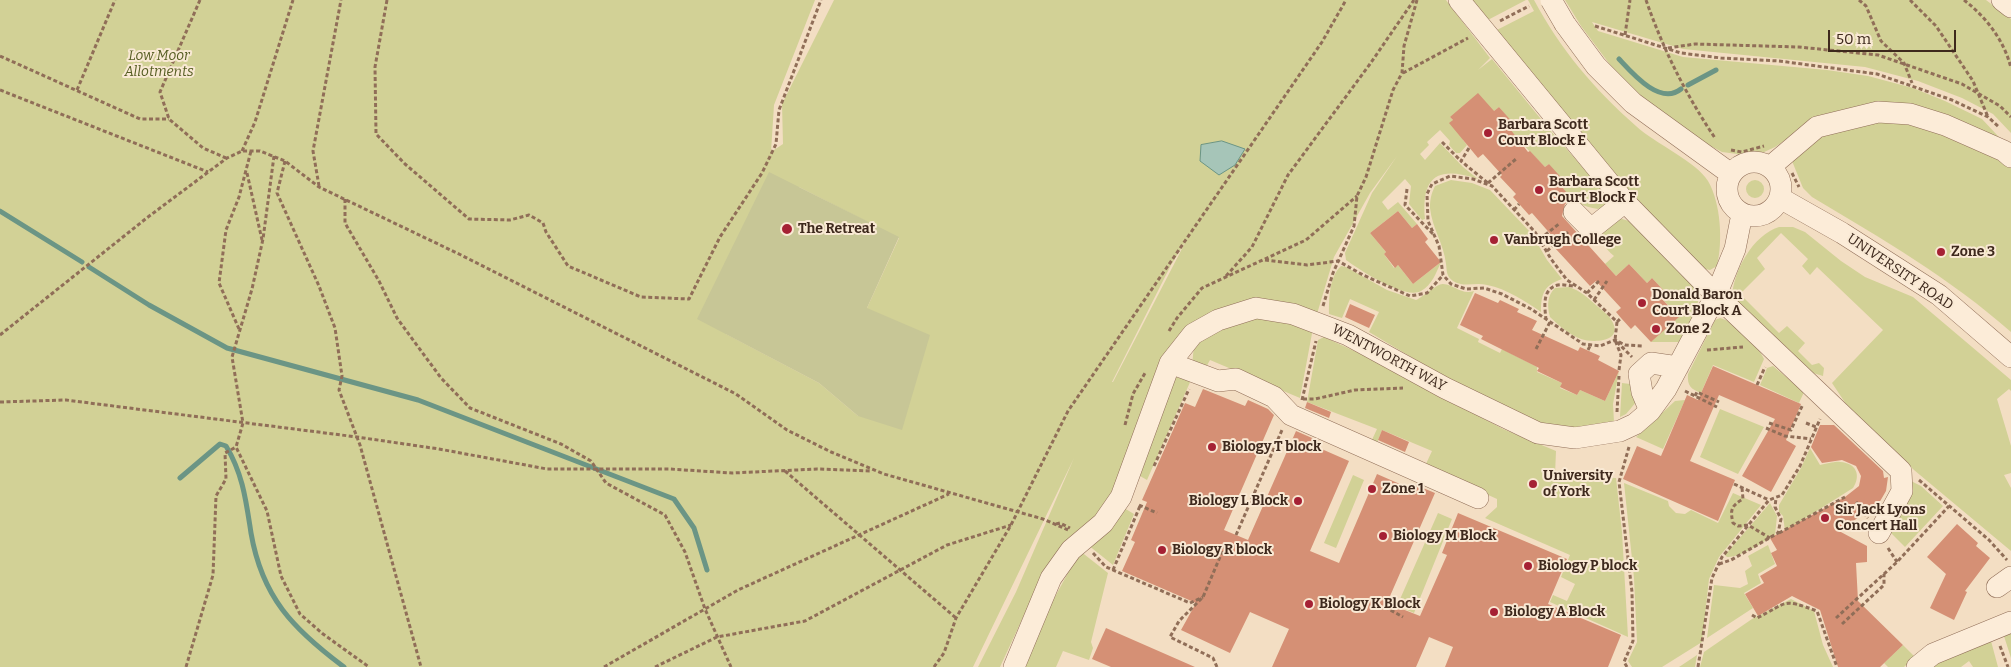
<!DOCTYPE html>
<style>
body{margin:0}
#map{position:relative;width:2011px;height:667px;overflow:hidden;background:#f3dec3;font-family:Bitter,serif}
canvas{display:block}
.scale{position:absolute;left:1828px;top:30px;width:128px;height:22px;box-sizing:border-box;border:2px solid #3e291d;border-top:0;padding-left:6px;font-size:15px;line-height:18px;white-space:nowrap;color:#3e291d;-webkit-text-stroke:4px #f9e9d4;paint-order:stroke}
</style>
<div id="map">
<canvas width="2011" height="667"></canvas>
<div class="scale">50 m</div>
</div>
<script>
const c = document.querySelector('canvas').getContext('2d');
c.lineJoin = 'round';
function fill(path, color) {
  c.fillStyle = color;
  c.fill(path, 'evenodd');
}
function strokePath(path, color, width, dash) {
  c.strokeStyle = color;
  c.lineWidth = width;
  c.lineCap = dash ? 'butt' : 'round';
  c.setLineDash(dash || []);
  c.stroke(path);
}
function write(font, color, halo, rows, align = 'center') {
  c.font = font + ' Bitter,serif';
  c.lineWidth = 4;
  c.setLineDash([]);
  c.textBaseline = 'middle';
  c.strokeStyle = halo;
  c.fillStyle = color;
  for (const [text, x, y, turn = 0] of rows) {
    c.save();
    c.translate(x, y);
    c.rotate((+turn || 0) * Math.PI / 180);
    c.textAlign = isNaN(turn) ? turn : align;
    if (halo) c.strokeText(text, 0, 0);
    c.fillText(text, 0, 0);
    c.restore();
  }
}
const green = new Path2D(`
 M0,0H815L774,105L771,152L783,144L782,104L834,0H1446L1490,58L1478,70L1492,59L1549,129L1607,195L1606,205L1598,209C1568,204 1563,189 1549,164L1545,167L1509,130L1514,125L1499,107L1494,111L1450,117L1467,137L1463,140L1467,145L1460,153H1456L1449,145L1450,141L1440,130L1427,142L1429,145L1420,154L1425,160L1440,143L1463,167L1478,179C1439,166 1421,175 1425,219L1422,220L1409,204L1411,186L1405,179L1382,202L1388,210L1398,202L1417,224L1412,228L1398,211L1370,233L1386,252L1384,254L1394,268L1398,265L1413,284L1441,262C1436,273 1432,285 1421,291C1405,300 1360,270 1346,260L1345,253L1372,193L1397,156L1370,193L1334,257L1317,314L1290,304L1187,331L1122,478L1104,511L1044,572L1000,667H978L1016,592L1074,458L973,667H0ZM799,187L899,238L867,308L858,416L819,383L726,334ZM1187,239L1113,382H1112L1171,265Z
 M1467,0H1526L1484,22Z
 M1528,0H1534C1561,50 1593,88 1636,126C1654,143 1697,162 1708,181C1721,203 1723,242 1717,266L1710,270L1695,267L1491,33L1534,11Z
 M1565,0H1986L2011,19V133L1993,114L1962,98L1918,81L1865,67L1683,49L1592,22L1598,31L1683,57L1827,70L1868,76L1913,88L1945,101L1982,119L2011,150L1953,120L1808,125L1775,147L1762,153L1745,155L1722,152L1703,142L1641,97L1611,66L1581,26Z
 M1887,120L1919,125L1999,160L2011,168V332C1951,279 1881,238 1812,197L1803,188L1792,161L1820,134Z
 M1746 189a9 9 0 1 1 18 0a9 9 0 1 1-18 0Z
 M1451,180L1472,183L1490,190L1532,234L1547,260L1562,279C1544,285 1541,294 1541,312C1525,301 1507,289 1487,285C1475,282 1464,288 1453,281C1446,276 1447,271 1446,264C1444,244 1432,228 1430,208C1430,200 1431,194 1435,186Z
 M1619,218L1632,222L1700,289L1696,314L1683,342H1651L1679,316L1662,299L1667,294L1652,278L1647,283L1629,264L1616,276L1605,264L1614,256C1605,248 1601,244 1603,231Z
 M1779,227H1793L1805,232L1841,261L1865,277L1913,297L2011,380V391L2009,389L1997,399L2011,446V473L2004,475L2011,488V551L1914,470L1846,404L1832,383L1883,330L1817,267L1810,275L1802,266L1808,259L1781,233L1757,258L1765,269L1740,294L1779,333L1787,326L1805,343L1798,351L1812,365L1819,363L1824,368L1823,376L1813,373L1732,298C1733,271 1753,235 1779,227Z
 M1341,266L1346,267L1387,290L1416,300C1423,297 1438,283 1443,284C1455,285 1461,295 1474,291L1457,328L1479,339L1478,342L1500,353L1502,349L1537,367V372L1562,383L1560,388L1577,395L1580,390L1605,401L1619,371L1613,404L1614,422L1588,428L1557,427L1526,419L1443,376L1369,332L1379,312L1350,299L1342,318L1329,314C1329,299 1329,277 1341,266Z
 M1569,287C1581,291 1588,298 1597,306C1603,311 1610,316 1613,323C1622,342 1593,343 1581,339C1570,335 1558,325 1550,317C1547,306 1547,296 1555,288Z
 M1253,316L1313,328L1300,398L1210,360L1204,371L1192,366L1194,345L1204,337Z
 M1720,318C1736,322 1757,344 1764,359L1754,382L1713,365L1701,393C1691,389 1687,386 1688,374L1715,320Z
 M1324,337L1376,361L1503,429L1556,451L1555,475L1616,478L1622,532L1628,637L1550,602L1553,595L1567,601L1575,584L1561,577L1570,555L1485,518L1497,507V499L1425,466L1432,451L1382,430L1376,445L1371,442L1377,429L1307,402L1318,340Z
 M1773,366L1804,392L1799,403L1760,385L1767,368Z
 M1175,377L1191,380L1147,480L1140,476Z
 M1622,383L1630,384L1637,401L1626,414L1620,417Z
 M1685,400L1663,449L1636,437L1675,401Z
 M1720,409L1764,427L1738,474L1700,457Z
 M1810,448L1820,465C1826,464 1836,461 1840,462C1857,463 1861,476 1853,488L1785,531L1783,516L1779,512V505L1801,468Z
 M1353,475L1364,480L1336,548L1324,543Z
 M1909,480L1921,486L1943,506L1905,547L1888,530Z
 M1624,483L1668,501L1669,506L1676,513L1685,514L1691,510L1718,523L1733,493L1761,505L1719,557L1709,579L1702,642L1662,667H1632L1628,661L1637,642L1634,578Z
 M1770,503L1777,516L1775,535C1763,542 1740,558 1727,557L1725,555Z
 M1124,508L1134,514L1113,565L1088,545Z
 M1438,513L1452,519L1414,613L1397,606Z
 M1768,545L1775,564L1758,574L1761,583L1744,593L1753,608L1707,638L1714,585L1740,588L1748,584L1745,571L1752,566L1748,556Z
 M1080,551L1108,573L1091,642L1093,648L1089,660L1063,651L1056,667H1023L1051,604Z
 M1791,599L1814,611L1823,645L1833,667H1700L1704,652L1752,619Z
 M2011,628V658L2003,633Z
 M1991,641L1998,667H1973L1969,661L1961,667H1927Z
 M1903,645L1915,657L1904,667H1888L1884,663Z
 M1697,655L1695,667H1679Z`);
const cemetery = new Path2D(`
 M769,172L899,237L867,308L930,335L902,430L858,416L819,383L697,319Z`);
const water = new Path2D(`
 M1222,141L1245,149L1235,165L1219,175L1200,161L1201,145Z`);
const stream = new Path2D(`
 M1619,59C1632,73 1660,106 1681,89
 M1688,85L1716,70
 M0,211L82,262
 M89,267L149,305L227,348L418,400L674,499L694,528L707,570
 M180,478L220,444L226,446C243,474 246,501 251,533C262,597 293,629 344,667`);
const building = new Path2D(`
 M1478,93L1494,111L1499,107L1515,125L1510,129L1528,152L1530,151L1545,167L1549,164L1566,183L1562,187L1573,200L1565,204L1562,216L1616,276L1629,264L1647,283L1652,278L1667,294L1662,299L1679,317L1651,342L1635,325L1631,329L1621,318L1616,312L1621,308L1596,281L1590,286L1555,248L1560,245L1532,213L1529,215L1513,197L1516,194L1500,177L1502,175L1483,154L1478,158L1449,123L1453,120L1450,117Z
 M1398,211L1412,228L1417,224L1428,239L1425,242L1441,262L1413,284L1398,265L1395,268L1384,254L1386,252L1370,233Z
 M1475,293L1498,303L1500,300L1519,309L1517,312L1537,321L1532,330L1578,351L1580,347L1600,356L1598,360L1619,371L1605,401L1580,390L1577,395L1560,387L1562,383L1537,371L1539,368L1481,339L1483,336L1460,325Z
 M1350,304L1375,315L1369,328L1345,317Z
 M1713,366L1801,404L1786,440L1796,446L1771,492L1742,476L1775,419L1719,395L1690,461L1735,480L1718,521L1623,479L1637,446L1661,456L1687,395L1698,400Z
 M1203,389L1245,406L1248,400L1268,409L1274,415L1224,530L1248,540L1296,431L1319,441L1317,447L1349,461L1310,551L1339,563L1377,474L1409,488L1411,483L1435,493L1387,603L1420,616L1447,555L1442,553L1458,513L1567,559L1548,604L1621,635L1608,667H1445L1453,647L1429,637L1416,667H1272L1289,629L1250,612L1230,653L1181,630L1196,603L1122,571L1135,542L1131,540L1147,502L1142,500L1185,403L1195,407Z
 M1307,402L1331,412L1329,418L1305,408Z
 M1820,425H1834L1883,471L1884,478L1888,477L1886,491L1879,503L1839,531L1867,546V562L1856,563L1858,601L1903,645L1880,667H1838L1820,610L1792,596L1758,616L1745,594L1764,583L1760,576L1777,566L1771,553L1777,550L1770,538L1845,497L1859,486L1861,476L1856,466L1842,460L1822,463L1811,447Z
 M1382,430L1409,442L1405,452L1378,440Z
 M1957,524L1978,543L1976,546L1990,558L1965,591L1967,592L1954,620L1930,608L1946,574L1927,557Z
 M1106,628L1195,667H1111L1092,659Z`);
const path = new Path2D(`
 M200,0L160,92L169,119L203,148L226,158
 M387,0L375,67L376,134L405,164L469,219L510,220L529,215L543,223L546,232L568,266L641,297L689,299L720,237L762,173L776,144L779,110L821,0
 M1646,0C1663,49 1686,95 1715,138
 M1859,0L1866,6L1881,41L1904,63L1912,83
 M1910,0L1936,26L1973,81L1988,117
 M1964,0C1986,17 2004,40 2011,68
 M1500,21L1529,6
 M1595,26L1681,53L1721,58L1779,61L1877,74L1952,100L1988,117L1999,127
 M1625,35L1630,0
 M1668,48L1695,44L1799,47L1878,55L1962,84L2000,106L2011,117
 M0,56L140,119H169
 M1403,73L1468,38
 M0,90L208,172
 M77,90L115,0
 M1442,142L1461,161
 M1469,148L1461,161L1489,184
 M1731,150L1742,152L1764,146
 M242,151L255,122L293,0
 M274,156L263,239L252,289L232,357L243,423L236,447L267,511L281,576L300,614L323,634L369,667
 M285,161L277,193L319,286L335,328L342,376L339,390L360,445L421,667
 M247,173L262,240
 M1792,173L1799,187
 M1488,183L1516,159
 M319,186L313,151L341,0
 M1407,189L1405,205L1433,234
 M345,199V223L379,281L397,318L441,378L470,408L561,444L591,461L606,483L665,515L685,552L705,609L731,667
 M1514,210L1519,204
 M1540,239L1560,223
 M1547,251L1568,232
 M1265,260L1307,265L1338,261L1363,275L1410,296L1427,293L1443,275
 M1226,276L1252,247L1288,175L1370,64L1414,0
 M1587,293L1598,282L1596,280
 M1594,300L1607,281
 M1323,306L1333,273L1354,226L1357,196L1366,177L1393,90L1402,73L1404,46L1417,0
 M1546,320C1545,308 1541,289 1558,285C1563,284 1569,286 1574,286
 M1617,322L1621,318
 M239,329L219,283L226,230L239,197L251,151
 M1169,331L1177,318L1202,288L1306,240L1357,196
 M0,335L148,217L227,158L242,151H260L285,161L319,187L461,255L736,394L787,430L831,452L884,474L1043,519L1068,530
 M1617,342L1632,357
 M1536,349L1550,322
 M1588,350L1591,344
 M1707,350L1743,347
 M1619,370L1621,355L1615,340L1617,322L1587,293L1567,280L1551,259L1535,232L1492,186L1473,179L1450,176L1432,184L1427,194L1428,221L1439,246L1443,275L1451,284L1466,289L1484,288L1502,294L1531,309L1583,344L1600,346L1615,340L1625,345L1642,346
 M1757,385L1765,367
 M1685,391L1717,407
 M1695,396L1697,392L1719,402
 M1303,399H1315L1355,390L1403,388
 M1302,400L1316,341
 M0,402L66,400L357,437L439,449L547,469H669L732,473L817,469L872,471
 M1617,412L1619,376
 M1769,423L1791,430L1803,404
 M1806,423L1816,427
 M1125,425L1133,394L1145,373
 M1766,428L1785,436L1811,439
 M1154,466L1189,389
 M785,471L956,618
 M1919,480L1989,540L2007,560
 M1734,484L1769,500
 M1742,488L1743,499C1731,506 1730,510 1733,523L1738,526L1748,525L1770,538
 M1856,502L1868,518
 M1139,505L1157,513
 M1056,524L1060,523L1070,528
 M1779,533L1845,497
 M1236,535L1282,430
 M1888,548L1897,562
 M1093,553L1106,567L1190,603L1203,597
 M1719,564L1731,560L1778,533L1781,519L1775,507L1776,498
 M1113,570L1140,506
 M1385,607L1403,617
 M1752,615L1757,618C1789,602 1781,598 1817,611L1837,667
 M1836,618L1897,562L1949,506
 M1842,624L1884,585V574
 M2000,646L2008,667
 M186,667L213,575L216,496L226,479L225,453L236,447
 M604,667L738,590L949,494
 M655,667L717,637L805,621L947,545L1011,525
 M934,667L944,653L956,618L1011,525L1068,411L1322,42L1346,0
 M1217,667L1213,658L1170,637L1179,621L1203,597L1226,543
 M1627,667L1624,662L1633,641L1632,592L1619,482L1629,447
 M1698,667L1712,578L1722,557L1769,500L1782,495L1800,466L1820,419`);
const minor = new Path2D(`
 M1459,0L1625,202L1716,295L1901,471L1902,491L1879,533
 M2002,0L2011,7
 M1565,24L1596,66L1633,103L1731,174
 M1727 189a27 27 0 1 1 54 0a27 27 0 1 1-54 0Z
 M1770,167L1817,127L1878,112L1910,114L1945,125L2004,151L2011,157
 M1780,198L1842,233L1939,295L2011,357
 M1574,212L1591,229L1625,202
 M1170,363L1218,381L1236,379L1274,397L1291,415L1478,498
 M1650,411L1642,392L1639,374L1651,363L1678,367
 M1997,587L2011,577
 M1014,667L1051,578L1071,550L1103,523L1121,497L1170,363L1193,334L1218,320L1256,308L1293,314L1348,335L1445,388L1538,433L1575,438L1620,431L1635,424L1650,411L1666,389L1716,295L1735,249L1742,214
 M1917,667L1933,654L2011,622`);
const minorBridge = new Path2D(`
 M1551,0L1565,24`);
const markers = [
 [1488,133,5,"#a52134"],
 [1539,190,5,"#a52134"],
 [787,229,6,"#a52134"],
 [1494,240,5,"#a52134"],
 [1941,252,5,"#a52134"],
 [1642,303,5,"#a52134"],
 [1656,329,5,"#a52134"],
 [1212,447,5,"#a52134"],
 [1533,484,5,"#a52134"],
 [1372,489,5,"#a52134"],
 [1298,501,5,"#a52134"],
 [1825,518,5,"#a52134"],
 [1383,536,5,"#a52134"],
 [1162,550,5,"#a52134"],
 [1528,566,5,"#a52134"],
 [1309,604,5,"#a52134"],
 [1494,612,5,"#a52134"]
];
const parkNames = [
 ["Low Moor",159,56],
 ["Allotments",159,72]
];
const poiNames = [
 ["Barbara Scott",1498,125],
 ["Court Block E",1498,141],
 ["Barbara Scott",1549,182],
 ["Court Block F",1549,198],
 ["The Retreat",798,229],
 ["Vanbrugh College",1504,240],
 ["Zone 3",1951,252],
 ["Donald Baron",1652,295],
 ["Court Block A",1652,311],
 ["Zone 2",1666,329],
 ["Biology T block",1222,447],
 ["University",1543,476],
 ["of York",1543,492],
 ["Zone 1",1382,489],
 ["Biology L Block",1288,501,"right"],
 ["Sir Jack Lyons",1835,510],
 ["Concert Hall",1835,526],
 ["Biology M Block",1393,536],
 ["Biology R block",1172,550],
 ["Biology P block",1538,566],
 ["Biology K Block",1319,604],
 ["Biology A Block",1504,612]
];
const streetNames = [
 ["UNIVERSITY ROAD",1900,272,34],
 ["WENTWORTH WAY",1389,358,28]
];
fill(green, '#d2d196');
fill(cemetery, '#c7c696');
fill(water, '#a6c5b8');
strokePath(water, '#6b9585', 1);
strokePath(stream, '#6b9585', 5);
fill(building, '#d59075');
strokePath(minor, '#906e58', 22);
strokePath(path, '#906e58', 3, [4, 2.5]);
strokePath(minor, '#fcecd8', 21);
strokePath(minorBridge, '#906e58', 22, []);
strokePath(minorBridge, '#fcecd8', 21);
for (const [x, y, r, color] of markers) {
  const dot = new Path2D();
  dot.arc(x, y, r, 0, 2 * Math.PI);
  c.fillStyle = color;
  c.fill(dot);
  strokePath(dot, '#f9e9d4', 2);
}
write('italic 14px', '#565d22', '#f9e9d4', parkNames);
write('bold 14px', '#3e291d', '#f9e9d4', poiNames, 'left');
write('14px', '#3e291d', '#f9e9d4', streetNames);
</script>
